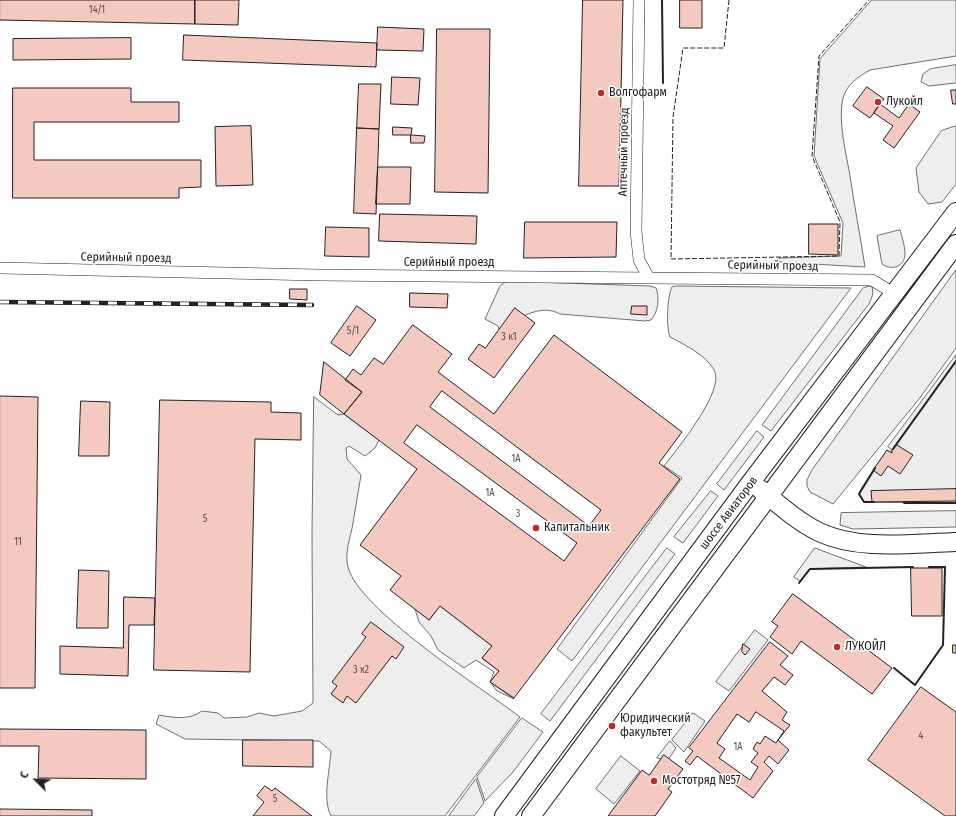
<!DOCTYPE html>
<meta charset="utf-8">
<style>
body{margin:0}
#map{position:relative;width:956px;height:816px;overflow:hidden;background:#fff;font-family:"Fira Sans Condensed",sans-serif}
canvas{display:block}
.north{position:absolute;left:16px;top:760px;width:40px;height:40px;-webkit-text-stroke:3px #fff;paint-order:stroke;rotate:294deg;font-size:11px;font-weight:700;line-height:16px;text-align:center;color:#222}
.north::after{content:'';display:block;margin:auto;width:14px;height:18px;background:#222;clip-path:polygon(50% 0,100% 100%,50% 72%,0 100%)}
</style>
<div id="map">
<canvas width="956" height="816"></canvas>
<div class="north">С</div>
</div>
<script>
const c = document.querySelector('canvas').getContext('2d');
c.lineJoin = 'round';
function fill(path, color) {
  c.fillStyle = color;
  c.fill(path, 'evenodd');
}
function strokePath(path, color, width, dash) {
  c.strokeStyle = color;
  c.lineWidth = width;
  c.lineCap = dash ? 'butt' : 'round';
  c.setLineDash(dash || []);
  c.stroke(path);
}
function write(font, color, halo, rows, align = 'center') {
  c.font = font + ' "Fira Sans Condensed",sans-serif';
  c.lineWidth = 3;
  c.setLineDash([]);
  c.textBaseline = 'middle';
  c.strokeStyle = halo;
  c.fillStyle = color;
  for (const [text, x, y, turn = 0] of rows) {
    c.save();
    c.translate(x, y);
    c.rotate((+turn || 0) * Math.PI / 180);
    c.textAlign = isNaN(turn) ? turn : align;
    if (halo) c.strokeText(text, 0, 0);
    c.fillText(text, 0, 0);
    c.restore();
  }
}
const green = new Path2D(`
 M872,0H956V56L870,70C858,77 847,84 843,98C838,118 845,150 849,170C854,203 860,235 865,267L779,262V258L841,256L843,223L814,156L820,59Z
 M956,65V83L929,86L921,82L923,74L930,69Z
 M956,126V184L942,202L928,204L919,192L916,168L941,131Z
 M900,230C902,237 905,246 905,253C905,267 892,271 882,264L877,236Z
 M956,270V348L919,399L833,504L810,492L807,486V480L812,470Z
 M507,281L650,286L656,288C660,297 658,313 651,320L645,321L560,314C540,303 518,319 499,329L498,326L485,319L500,286Z
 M676,286L851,288L572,661L557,649L682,478L664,466C677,449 726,390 714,370C706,355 685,345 670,337C666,328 667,295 672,287Z
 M872,286L873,294L869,304L771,431L762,425L863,288Z
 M956,355V361L892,450L888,447Z
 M314,397L338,415L344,414L379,440L375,448L365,456L349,446L346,448L347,459L361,475C358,491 356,507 353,523C351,537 344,552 348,567C358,609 483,689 520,717L445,816H331C322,799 330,770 331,751L319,741L185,739L156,724L159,715C174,718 190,720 202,711L218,713L224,718L247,717L259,713L274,716L285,714L302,711L313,703L312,535Z
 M757,431L764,437L724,490L717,484Z
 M711,491L718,496L683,543L674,537Z
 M956,511V527L853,529L840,525L841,513Z
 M667,548L675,554L550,721L541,714Z
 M815,548L866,567L809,569L800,581L794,577Z
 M440,606L492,646L482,658L499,671L490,682L514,699L497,691L490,682L494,672L476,660L464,668L438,650L431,636L419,622L415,609L429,620Z
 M755,630L768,640L729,691L716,682Z
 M693,713L705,721L684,752L672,740Z
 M522,718L543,732L513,772L485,801L477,777Z
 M670,741L676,748L668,760L657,758Z
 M621,756L640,771L614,804L596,789Z
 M476,779L484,803L474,816H449Z`);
const parking = new Path2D(`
 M956,362V503L864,502L859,494L861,489L887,450L892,453V450Z`);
const building = new Path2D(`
 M0,0H195V24L0,20Z
 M195,0H239L238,25L195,24Z
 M583,0H623L619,186H579Z
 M680,0H702V28H680Z
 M378,27L424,29L423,51L377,50Z
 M437,29H490L488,193L435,192Z
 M184,35L377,43L376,67L183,60Z
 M131,38V59L13,60V39Z
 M392,77L420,78L418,105L391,104Z
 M359,84H381L379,129L357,128Z
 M867,87L884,99L870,118L853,106Z
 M13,88H131V102H179V122H34V160H201V187L179,188V198H13Z
 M951,90H956V104H953Z
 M880,104L899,118L909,104L920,112L894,148L883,140L893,126L874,113Z
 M251,126L253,185L216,186L215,127Z
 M393,127L412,128L411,135H393Z
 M357,128L379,129L376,214L354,213Z
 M411,135L425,136L424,143H411Z
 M378,167H411L410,204H376Z
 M380,214L477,216L476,244L379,241Z
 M525,222H617L616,257L524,258Z
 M809,224H838V255L809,254Z
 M326,227L369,228V257L325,256Z
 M290,289H307V300L290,299Z
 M410,293L448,294L447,308L410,307Z
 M357,306L376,320L350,356L331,343Z
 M632,306H647V315L631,314Z
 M515,308L535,323L494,378L468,359L479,344L485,348Z
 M413,325L452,354L438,372L494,414L554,335L682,432L659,463L680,479L514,698L490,682L499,671L482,658L492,646L440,606L429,620L390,590L401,576L360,545L417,469L344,414L362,392L345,380L353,369L361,375L374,358L383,364Z
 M324,362L362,392L344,414L320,395Z
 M442,391L601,510L589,526L430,407Z
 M0,396L38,397L35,688H0Z
 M160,400L271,402V412L301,413V440L255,439L250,672L154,670Z
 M81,401L110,402L109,456H79Z
 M417,425L577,543L564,561L404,443Z
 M897,445L913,455L900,474L888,466L881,476L873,470L887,450L892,453V450Z
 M956,489V501L872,502L871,491Z
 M911,568H942V616H912Z
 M79,570L109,571L108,628H77Z
 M793,594L892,668L872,694L801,641L792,654L770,637L778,626L772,622Z
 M124,597L155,598L154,625H129L128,676L60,674V646L123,648Z
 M371,622L404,647L396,659L392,656L356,703L347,696L343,703L331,694L337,686L332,682L366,637L362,634Z
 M770,642L788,656L780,665L793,675L785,685L774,677L762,691L787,712L782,720L790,725L778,740L789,750L778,764L769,756L764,762L773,771L753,798L697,756L690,765L685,761L693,751L689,748Z
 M743,644L750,649L745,655L742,652Z
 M953,645H956V653H953Z
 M921,687L956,712V816H945L868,760Z
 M756,712L784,731L776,743L765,736L760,744L757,742L753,749L758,753L751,762L758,767L750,780L719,758L725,749L717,743L737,714L749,722Z
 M0,729L146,730V779L38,778L39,746H0Z
 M243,740H313V767L243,766Z
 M664,755L683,769L668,789L672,792L655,816H608L642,770L649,775Z
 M265,786L272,791L275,788L312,816H253L264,802L257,796Z
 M0,809L92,810V816H0Z`);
const minor = new Path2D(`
 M639,0L636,231L639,260L649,278
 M0,268L318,275L872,280L895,294`);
const primary = new Path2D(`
 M760,489C778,504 798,522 819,532C859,551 913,543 956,542
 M504,816L751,482L956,212
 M531,816L956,244`);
const rail = new Path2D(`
 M0,302L312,305`);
const fence = new Path2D(`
 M729,0L724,48H683L673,117L671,259L839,256L840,222L812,156L819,56L869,0`);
const wall = new Path2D(`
 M662,0L663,83
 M893,449L956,361
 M874,502H864L859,494L875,468
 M904,503H956
 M799,583L810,569L913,567
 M894,668L915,685L943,645L945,567H929`);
const markers = [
 [601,93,4,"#c62828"],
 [878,102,4,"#c62828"],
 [536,528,4,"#c62828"],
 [837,647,4,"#c62828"],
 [612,726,4,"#c62828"],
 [654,781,4,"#c62828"]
];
const numberNames = [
 ["14/1",97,10],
 ["5/1",353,331],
 ["3 к1",509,337],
 ["1А",516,459],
 ["1А",490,493],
 ["3",518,514],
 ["5",205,519],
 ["11",18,542],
 ["3 к2",361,670],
 ["4",921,736],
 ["1А",738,747],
 ["5",275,799]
];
const poiNames = [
 ["Волгофарм",609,93],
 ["Лукойл",886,102],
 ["Капитальник",544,528],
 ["ЛУКОЙЛ",845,647],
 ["Юридический",620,719],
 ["факультет",620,733],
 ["Мостотряд №57",662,781]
];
const streetNames = [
 ["Аптечный проезд",624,152,-89],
 ["Серийный проезд",126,258,1],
 ["Серийный проезд",449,263],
 ["Серийный проезд",773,266,1],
 ["шоссе Авиаторов",729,513,-53]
];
fill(green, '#eee');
strokePath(green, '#6f6f6f', 1);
fill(parking, '#ededed');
strokePath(parking, '#6f6f6f', 1);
fill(building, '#f3c9c0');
strokePath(building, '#222', 1);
strokePath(minor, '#222', 12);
strokePath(primary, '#222', 20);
strokePath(minor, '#fff', 11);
strokePath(primary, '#fff', 18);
strokePath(rail, '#222', 4.5);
strokePath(rail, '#fff', 3, [9]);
strokePath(fence, '#222', 1, [5, 2]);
strokePath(wall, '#222', 2);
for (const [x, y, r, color] of markers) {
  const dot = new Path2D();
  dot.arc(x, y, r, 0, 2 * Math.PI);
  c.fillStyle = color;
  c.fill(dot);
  strokePath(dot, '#fff', 1.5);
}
write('10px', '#564c4a', null, numberNames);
write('12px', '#222', '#fff', poiNames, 'left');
write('12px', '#222', '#fff', streetNames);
</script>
